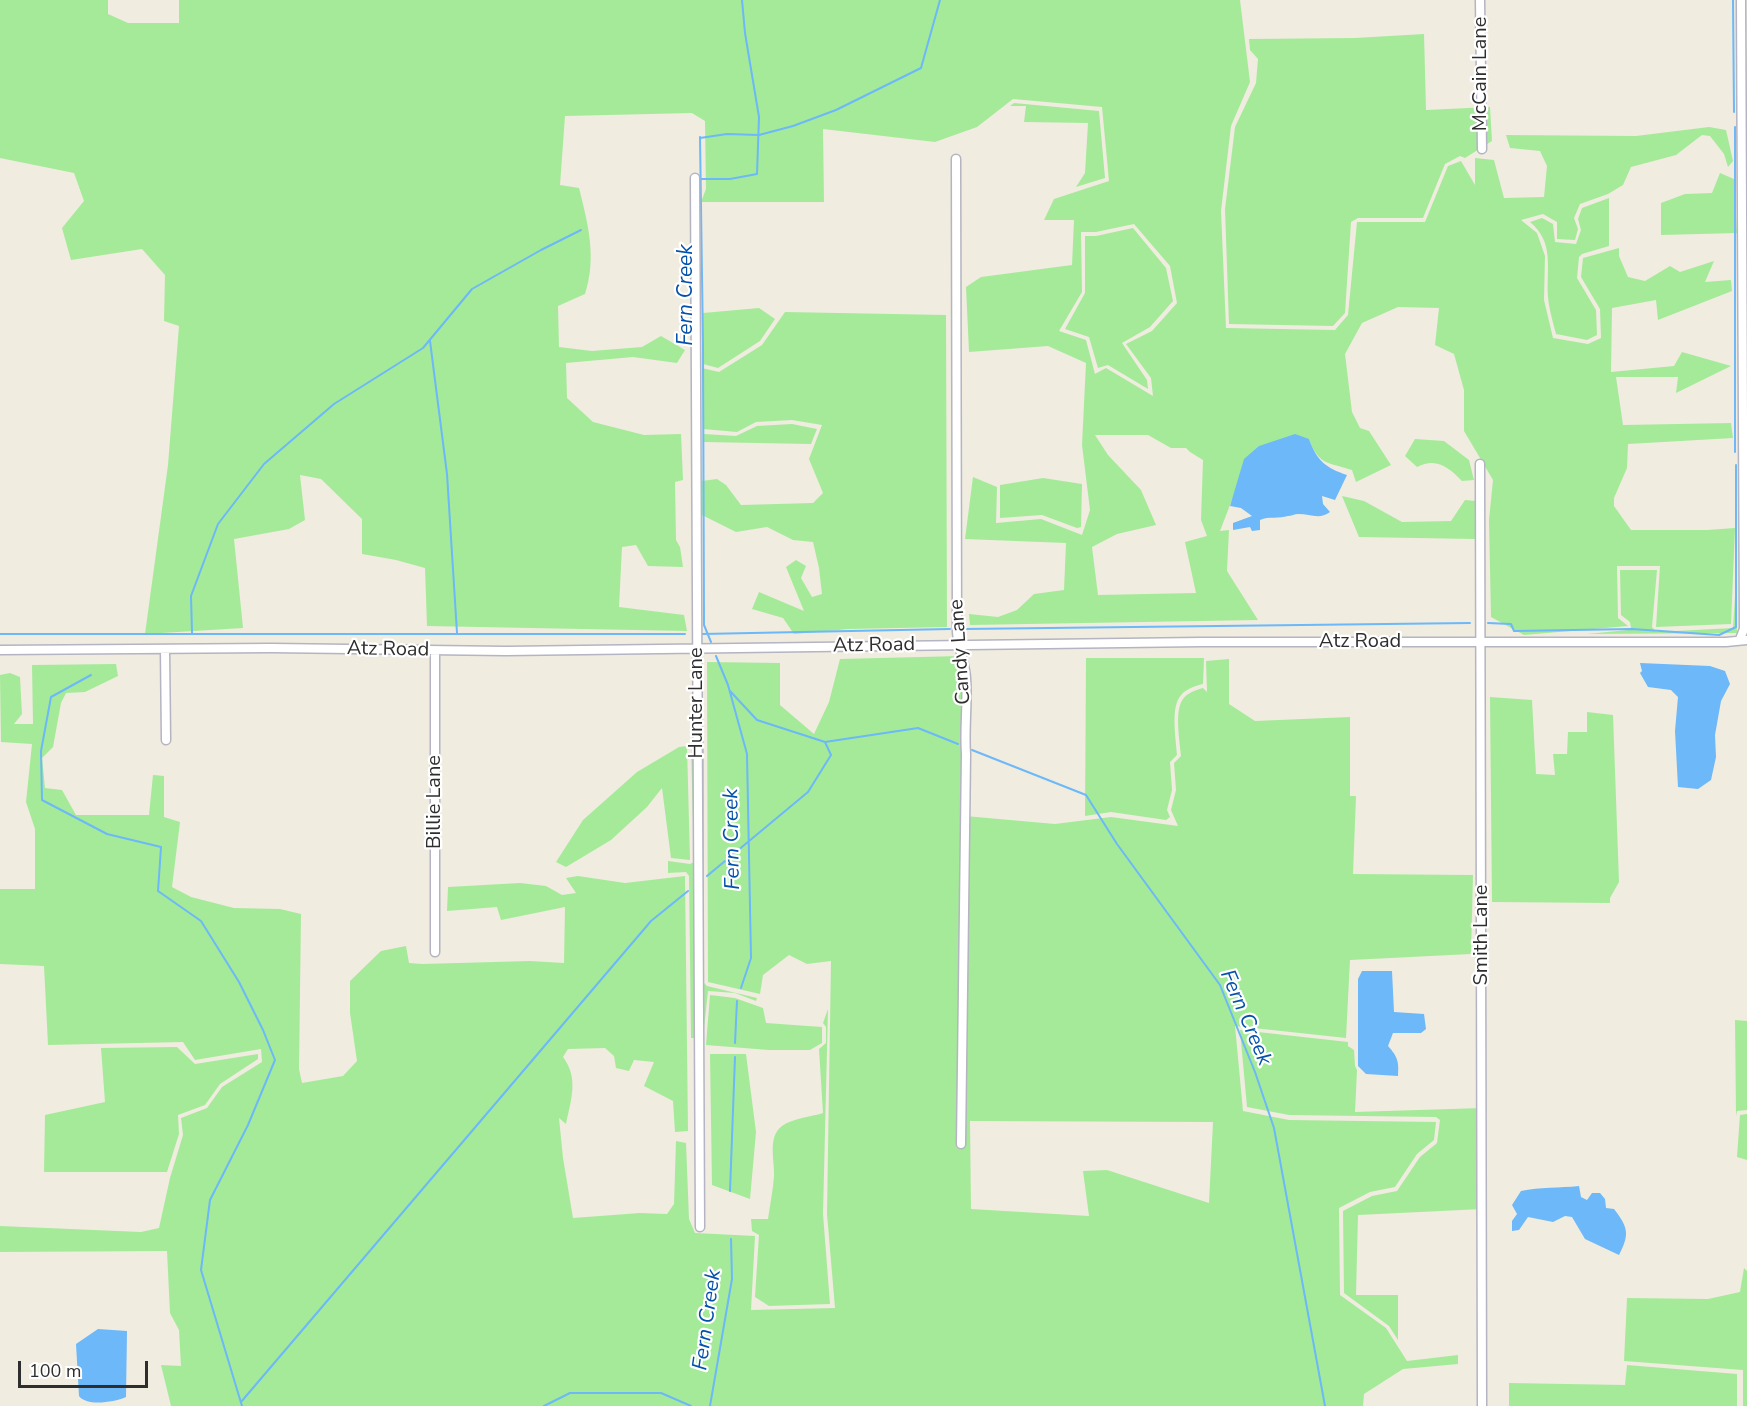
<!DOCTYPE html>
<style>
body{margin:0}
#map{position:relative;width:1747px;height:1406px;overflow:hidden;background:#f0ece0;font-family:"Nunito Sans",sans-serif}
canvas{display:block}
.scale{position:absolute;left:18px;top:1361px;width:130px;height:27px;box-sizing:border-box;border:3px solid #2e2e2e;border-top:0;padding-left:8px;font-size:18px;line-height:21px;white-space:nowrap;color:#2e2e2e;-webkit-text-stroke:4px #fff;paint-order:stroke}
</style>
<div id="map">
<canvas width="1747" height="1406"></canvas>
<div class="scale">100 m</div>
</div>
<script>
const c = document.querySelector('canvas').getContext('2d');
c.lineJoin = 'round';
function fill(path, color) {
  c.fillStyle = color;
  c.fill(path, 'evenodd');
}
function strokePath(path, color, width, dash) {
  c.strokeStyle = color;
  c.lineWidth = width;
  c.lineCap = dash ? 'butt' : 'round';
  c.setLineDash(dash || []);
  c.stroke(path);
}
function write(font, color, halo, rows, align = 'center') {
  c.font = font + ' "Nunito Sans",sans-serif';
  c.lineWidth = 4.5;
  c.setLineDash([]);
  c.textBaseline = 'middle';
  c.strokeStyle = halo;
  c.fillStyle = color;
  for (const [text, x, y, turn = 0] of rows) {
    c.save();
    c.translate(x, y);
    c.rotate((+turn || 0) * Math.PI / 180);
    c.textAlign = isNaN(turn) ? turn : align;
    if (halo) c.strokeText(text, 0, 0);
    c.fillText(text, 0, 0);
    c.restore();
  }
}
const green = new Path2D(`
 M0,0H108V14L128,23H179V0H1240L1250,82L1231,126L1221,211L1226,328L1335,330L1348,315L1357,222H1425L1448,166L1461,161L1475,185V158L1494,160L1504,198L1544,197L1547,166L1540,151L1510,148L1506,135L1636,136L1709,127L1726,130L1733,161L1728,167L1724,154L1710,136L1702,135L1676,155L1631,167L1623,185L1608,194L1580,204L1574,218L1578,229L1575,240L1557,239V222L1543,214L1521,220L1537,233L1545,256L1544,300L1553,338L1588,344L1601,338L1600,309L1581,277L1583,258L1619,248V256L1628,277L1645,281L1670,266L1680,272L1714,261L1705,282L1731,280L1732,291L1658,320L1656,300L1612,308L1611,372L1674,366L1682,352L1731,366L1676,393L1678,377H1616L1623,425L1731,423L1733,438L1628,444L1627,468L1614,498V506L1631,530H1707L1735,528L1731,624L1656,627L1660,566H1617L1618,618L1628,626L1524,635L1491,617L1489,520L1493,480L1464,431V390L1454,354L1435,345L1439,308L1398,307L1362,323L1345,354L1352,412L1360,428L1369,431L1391,465L1356,482L1352,470C1328,462 1319,466 1309,439L1235,492L1220,531L1229,530L1227,571L1258,620L970,625L969,614L998,617L1017,610L1034,594L1064,590L1066,543L965,539L973,477L997,487L996,523L1041,519L1082,535L1090,510L1082,445L1086,363L1048,346L969,352L966,287L981,277L1072,265L1074,220H1044L1054,199L1109,181L1102,107L1013,99L977,127L935,142L823,129L824,202H701L706,189L705,121L692,113L565,116L560,185L579,188C588,224 597,257 585,294L558,306L559,347L592,351L642,347L661,336L685,350L677,363L633,357L566,363L567,398L593,422L644,435L681,434L683,480L675,482L676,540L680,547L683,567L648,566L636,545L622,547L619,607L684,615L687,631L427,626L425,568L396,560L362,554V519L321,479L300,475L305,520L289,529L234,539L243,628L145,634L168,465L179,326L164,321L165,275L142,249L71,260L62,228L84,201L74,173L0,158ZM1134,224L1170,266L1177,303L1152,331L1126,344L1151,378L1153,396L1106,368L1095,374L1086,340L1059,331L1082,292L1081,232H1096ZM1095,435H1148L1171,448H1186L1190,452L1203,460L1201,520L1207,536L1185,542L1196,593L1098,595L1092,547L1117,534L1156,525L1141,490L1108,455Z
 M1424,34L1426,110L1490,107L1492,141L1465,158L1460,156L1445,164L1423,218H1358L1351,222L1345,313L1333,326L1229,324L1225,209L1235,127L1256,83L1258,59L1250,50L1249,39L1355,38Z
 M1014,103L1099,111L1105,178L1076,187L1085,173L1088,123L1024,122L1026,106H1010Z
 M1720,173L1734,179L1737,233L1661,235V203L1685,194L1712,193Z
 M1609,198V246L1582,254L1579,257L1577,278L1596,310L1597,335L1587,340L1556,334C1553,322 1549,309 1548,297C1546,268 1555,243 1530,222L1542,218L1553,224L1555,242L1576,244L1581,230L1578,219L1582,208Z
 M1133,228L1166,268L1173,301L1150,327L1122,343L1147,380L1148,389L1108,365L1098,368L1089,337L1065,329L1085,293V236H1096Z
 M759,308L775,319L760,341L718,368L703,364V313Z
 M785,312L946,315L947,627L849,629L794,634L783,618L752,609L759,592L804,611L786,567L796,560L806,566L801,578L812,597L822,594L819,568L813,542L793,540L767,527L736,532L702,515V481L717,479L726,485L741,505L813,503L823,493L809,459L822,425L792,420L756,422L737,432L703,429L702,368L719,372L762,345Z
 M792,424L817,429L811,444L704,442V434L736,436L757,426Z
 M1415,439L1444,441L1469,460L1474,480L1462,481C1449,468 1437,457 1417,467L1405,456Z
 M1043,478L1082,484L1081,527L1077,528L1042,515L1000,518V485Z
 M1342,496L1364,501L1402,522L1451,521L1465,500L1476,501L1475,539L1359,537Z
 M1620,570H1657L1652,627L1656,632L1733,628L1736,581L1737,633L1587,634L1628,630L1631,628L1630,622L1621,615Z
 M961,656L966,674L965,816L1055,824L1111,817L1178,826L1171,810L1176,790L1174,763L1181,756C1180,742 1174,711 1183,699C1187,693 1196,690 1203,688L1207,692L1206,661L1229,659V704L1255,721L1350,717V796H1356L1353,874L1473,875L1471,954L1350,960L1346,1038L1235,1026L1243,1111L1289,1120L1436,1122L1434,1140L1417,1154L1395,1187L1370,1192L1339,1208L1340,1295L1386,1328L1407,1361L1458,1355V1364L1403,1369L1364,1394L1363,1406H171L161,1365L181,1366L179,1330L170,1313L167,1251L0,1252V1226L141,1232L159,1228L170,1178L183,1135L181,1118L207,1108L222,1087L262,1062L261,1049L195,1060L183,1042L48,1045L44,966L0,964V889H35V829L26,802L32,744L1,742L0,675L10,673L20,677L22,714L14,724H33L32,665L116,664L118,676L85,692L66,693L61,703L53,747L42,758L45,788L62,790L76,815H149L153,775L164,776V817L180,822L172,887L191,897L234,908L280,909L301,914L299,1069L302,1083L343,1076L357,1061L350,1013V981L381,951L406,946L409,963L422,964L530,961L564,963L565,907L501,920L497,907L447,911L448,887L520,883L546,886L562,895L576,893L566,878L578,876L625,883L685,876L688,1131L675,1132L673,1101L644,1086L654,1062L634,1060L629,1071L616,1068L614,1056L605,1048L568,1049L563,1057C579,1078 571,1100 566,1124L559,1118L563,1158L573,1218L640,1213L667,1214L674,1204L676,1141L686,1143L689,1219L695,1233L755,1236L751,1310L835,1308L827,1214L831,961L807,964L789,955L763,975L760,994L708,982L707,662L780,663V705L814,734L829,702L840,659ZM970,1121L1213,1122L1209,1203L1107,1170L1083,1171L1089,1216L971,1209Z
 M1086,658H1204L1203,684C1195,686 1184,689 1179,698C1171,711 1176,740 1177,755L1170,762L1172,790L1167,810L1170,817L1166,820L1111,812L1085,816Z
 M1490,697L1532,700L1536,774L1555,775L1553,754H1567L1568,732H1587V712L1613,715L1619,882L1610,898V903L1492,902Z
 M704,733V983L707,986L757,998L756,1001L735,993L708,991L703,1038H691L689,876L686,872L668,873V861L690,864L694,862L691,746L689,743Z
 M687,746L690,860L671,858L662,788L647,807L611,840L566,867L556,862L583,820L637,772L679,747Z
 M710,995L735,998L763,1008L766,1023L822,1027V1043L810,1050H769L706,1045Z
 M828,1009L823,1214L830,1304L769,1306L755,1297L759,1235L752,1231L751,1219H768C770,1205 773,1190 774,1176C775,1161 767,1137 782,1126C793,1118 811,1117 823,1113L819,1049L826,1043V1027L823,1023Z
 M1735,1020L1747,1021V1110L1737,1111L1736,1116Z
 M1240,1030L1348,1042V1046L1354,1050L1355,1066L1357,1070L1355,1112L1482,1108V1209L1358,1215L1356,1295H1398V1340L1389,1326L1344,1293L1343,1211L1372,1196L1397,1191L1420,1157L1437,1143L1440,1120L1436,1117L1289,1115L1247,1107Z
 M177,1047L195,1064L258,1054V1059L220,1084L205,1105L178,1115L179,1134L167,1172H44L45,1115L105,1102L101,1048Z
 M710,1054H746L756,1132L750,1199L712,1185Z
 M1747,1114V1160L1737,1157L1740,1115Z
 M1744,1268L1747,1271V1406H1743V1370L1624,1361L1627,1298L1708,1299L1740,1292Z
 M1627,1365L1737,1374V1406H1509V1383L1625,1385Z`);
const water = new Path2D(`
 M1295,434L1309,439C1317,461 1326,468 1347,475L1335,500L1322,496L1323,504L1330,512C1319,520 1311,514 1298,514C1295,514 1291,516 1288,516C1279,519 1269,516 1260,520V530L1252,531L1250,527L1233,530V523L1252,516L1241,508L1230,506L1244,459L1259,446Z
 M1640,663L1710,666L1725,671L1730,684L1721,701L1715,735L1716,757L1711,780L1698,789L1678,787L1675,731L1678,697L1671,690L1648,687L1640,673L1642,671Z
 M1362,971H1392L1394,1012L1424,1014L1426,1029L1421,1033H1393L1388,1046C1398,1057 1399,1062 1398,1076L1366,1074L1358,1066V979Z
 M1579,1186L1581,1197L1587,1200L1592,1193H1600L1605,1199L1606,1208L1614,1209C1628,1227 1630,1234 1619,1255L1585,1239L1572,1217L1565,1216L1553,1222L1528,1217L1519,1230L1512,1231V1221L1517,1214L1512,1205L1521,1191C1540,1187 1560,1188 1579,1186Z
 M98,1329L127,1331L126,1397C112,1403 86,1406 79,1396L76,1344Z`);
const stream = new Path2D(`
 M1733,0L1734,112
 M1735,127V452
 M700,137L703,345L704,625L711,642
 M700,138L727,134L759,135L793,126L836,110L921,68L940,0
 M701,179H730L757,174L759,117L745,33L742,0
 M430,341L447,474L457,633
 M1488,623L1511,624L1514,631L1632,629L1719,635L1736,627V465
 M964,629L1470,623
 M192,633L191,596L218,524L264,464L334,404L423,348L472,289L541,250L581,230
 M0,634H685
 M702,634L950,629
 M716,656L728,685L747,754L751,958L741,988
 M91,675L51,697L41,751L42,800L107,834L161,847L158,891L201,921L239,982L263,1030L275,1060L248,1125L210,1200L201,1270L242,1406
 M730,691L757,720L825,742L918,728L958,744
 M972,750L1086,795L1117,844L1220,985L1255,1072L1274,1128L1325,1406
 M707,876L808,792L831,755L825,742
 M735,1043L737,1001
 M730,1191L735,1057
 M241,1402L651,921L688,891
 M544,1406L570,1393H661L691,1406
 M710,1406L732,1279L731,1239`);
const minor = new Path2D(`
 M1480,0L1482,149
 M956,159L957,632C958,648 965,662 966,678C968,704 964,729 966,754L961,1144
 M695,178L700,1227
 M1480,464L1482,1406
 M1740,639L1744,629L1741,0
 M165,649L166,740
 M0,650L271,648L506,651L1201,642H1726L1747,640
 M435,651V952`);
const streetNames = [
 ["McCain Lane",1481,74,-90],
 ["Atz Road",1360,642],
 ["Atz Road",874,646,-1],
 ["Atz Road",388,650,1],
 ["Candy Lane",961,652,-94],
 ["Hunter Lane",697,703,-90],
 ["Billie Lane",435,802,-90],
 ["Smith Lane",1482,935,-90]
];
const waterNames = [
 ["Fern Creek",687,295,-90],
 ["Fern Creek",733,839,-91],
 ["Fern Creek",1245,1018,67],
 ["Fern Creek",708,1320,-82]
];
fill(green, '#a5ea99');
fill(water, '#6cb8f8');
strokePath(stream, '#6cb8f8', 2);
strokePath(minor, '#b4b4c2', 11);
strokePath(minor, '#fff', 8);
write('20px', '#2e2e2e', '#fff', streetNames);
write('italic 21px', '#0351ac', '#fff', waterNames);
</script>
